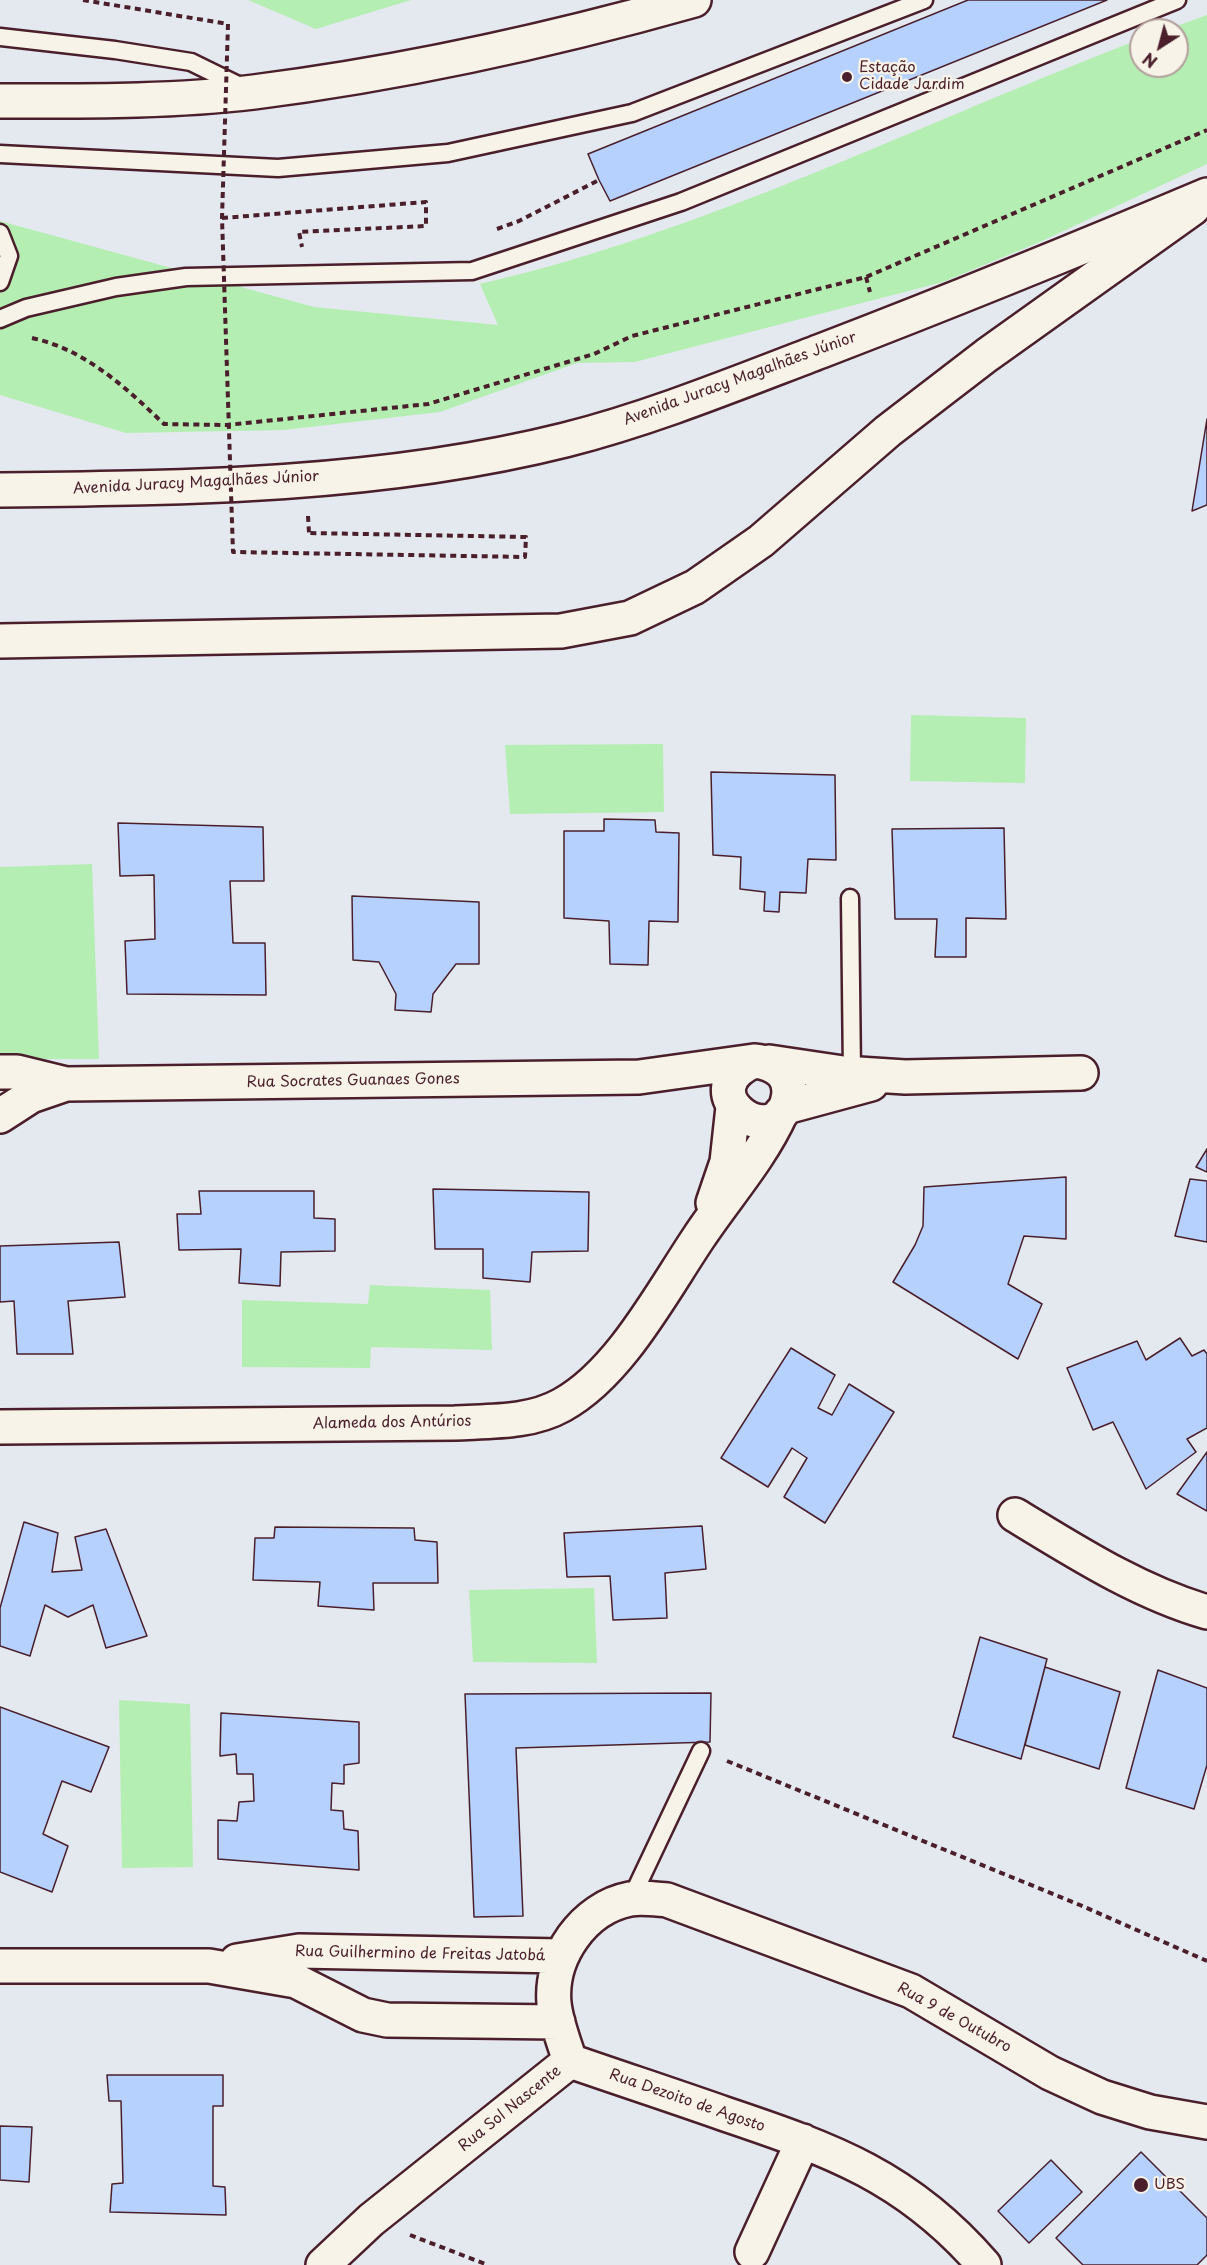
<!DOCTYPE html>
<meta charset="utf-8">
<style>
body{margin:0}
#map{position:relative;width:1207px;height:2265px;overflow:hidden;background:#e4e9ef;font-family:"Playpen Sans",sans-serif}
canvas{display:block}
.north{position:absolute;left:1129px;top:18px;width:60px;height:60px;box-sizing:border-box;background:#f7f3e8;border:2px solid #b29e9c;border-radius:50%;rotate:216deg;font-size:16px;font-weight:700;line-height:24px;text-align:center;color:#4a1f2b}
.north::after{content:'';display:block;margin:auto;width:21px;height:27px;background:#4a1f2b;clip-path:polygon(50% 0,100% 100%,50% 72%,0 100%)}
</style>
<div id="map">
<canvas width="1207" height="2265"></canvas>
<div class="north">N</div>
</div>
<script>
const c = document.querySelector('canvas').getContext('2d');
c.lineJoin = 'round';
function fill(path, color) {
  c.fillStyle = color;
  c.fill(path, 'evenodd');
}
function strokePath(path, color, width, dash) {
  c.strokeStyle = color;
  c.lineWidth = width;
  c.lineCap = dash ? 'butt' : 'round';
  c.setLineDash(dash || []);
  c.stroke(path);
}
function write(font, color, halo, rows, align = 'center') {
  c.font = font + ' "Playpen Sans",sans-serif';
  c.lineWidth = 4.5;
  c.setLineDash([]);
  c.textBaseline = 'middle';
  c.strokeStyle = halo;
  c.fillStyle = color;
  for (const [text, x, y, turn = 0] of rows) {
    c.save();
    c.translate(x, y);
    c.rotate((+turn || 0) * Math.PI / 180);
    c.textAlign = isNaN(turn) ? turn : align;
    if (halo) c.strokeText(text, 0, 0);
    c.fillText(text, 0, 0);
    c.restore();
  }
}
const green = new Path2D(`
 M248,0H411L316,29Z
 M1207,15V164L1042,241L943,282L635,362L577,363L440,412L284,430L126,433L0,395V221L314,307L498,325L480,284C710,231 922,122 1141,39V66H1177V30H1166Z
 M911,715L1026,718L1025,783L910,781Z
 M663,744L664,812L510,814L505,745Z
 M92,864L99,1059H0V867Z
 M370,1285L490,1290L492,1350L371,1347L370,1368L242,1367V1300L368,1304Z
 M594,1588L597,1663L473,1662L469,1590Z
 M119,1700L190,1704L193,1867L122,1868Z`);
const building = new Path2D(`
 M968,0H1107L610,201L599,180L588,154Z
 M1207,419V505L1192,511Z
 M711,772L835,775L836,860L808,859L806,893L780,892L779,912L764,911L765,892L740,889L741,857L713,855Z
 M604,819L655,820L656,832L679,833L678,922L649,921L648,965L610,964L609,921L564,918V831H604Z
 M118,823L263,827L264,881H230L233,943H265L266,995L127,994L125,941L155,939L154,875L120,876Z
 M1004,828L1006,919L966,918V957H935L937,919H895L892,829Z
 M352,896L479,902V964H456L433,994L431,1012L395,1010L396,994L379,962L353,960Z
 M1207,1149V1172L1196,1167Z
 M1066,1177V1239L1024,1236L1008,1284L1042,1304L1018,1359L893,1282L915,1245L923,1226L924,1187Z
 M1190,1179L1207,1181V1242L1175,1236Z
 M433,1189L589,1192L588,1251L532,1252L530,1282L483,1278V1249H435Z
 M199,1191H314V1218L335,1219V1251L281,1252L280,1286L239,1283L241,1249L179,1250L177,1214H201Z
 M119,1242L125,1297L68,1301L73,1354H17L14,1301L0,1302V1246Z
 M1180,1338L1192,1356L1204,1350L1207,1354V1428L1187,1439L1196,1452L1146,1489L1113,1422L1093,1430L1067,1368L1137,1341L1146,1360Z
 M791,1348L835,1375L818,1408L832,1415L849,1384L894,1412L825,1523L784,1497L807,1458L792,1448L768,1487L721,1458Z
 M1207,1452V1511L1177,1494Z
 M24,1522L58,1533L52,1572L82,1570L75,1537L106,1529L147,1636L106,1648L93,1605L68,1617L45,1605L30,1656L0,1646V1608Z
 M702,1526L706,1569L665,1573L667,1618L613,1620L610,1576L567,1577L564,1533Z
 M275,1527L414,1528L415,1540L437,1542L438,1583H373L374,1610L318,1606L320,1582L253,1580L255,1538H274Z
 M980,1637L1047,1659L1021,1759L953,1737Z
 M1045,1667L1120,1692L1099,1769L1025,1745Z
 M1158,1670L1207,1688V1765L1194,1809L1126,1788Z
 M711,1693L710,1742L516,1748L523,1916L474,1917L465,1694Z
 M0,1707L109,1747L91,1792L62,1781L43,1834L68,1846L52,1892L0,1872Z
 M221,1713L359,1722V1763L344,1765V1784L332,1783L331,1810L343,1811L344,1829L358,1831L359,1870L218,1859V1820L237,1821L239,1802L254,1801L253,1774H237L236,1754L220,1756Z
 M107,2075H223V2106H213V2186L225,2187L226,2215L110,2212L112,2184L123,2183L121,2101H109Z
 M0,2126L32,2127L29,2182L0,2180Z
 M1141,2152L1207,2218V2255L1197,2265H1083L1056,2238Z
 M1051,2160L1082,2192L1029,2243L998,2211Z`);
const path = new Path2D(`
 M222,218L426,202V226L299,232L302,247
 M497,229L519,221L599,180
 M866,277L870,292
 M32,338C86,350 125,387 164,424L227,425L428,404L594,354L632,336L866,277L1207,130
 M308,516L309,533
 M727,1761L1080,1905L1207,1961
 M410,2235L488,2265`);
const lane = new Path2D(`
 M0,37L115,50L191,62L244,88
 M0,154L278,168L448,153L632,113L924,0
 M0,233L9,256L0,282
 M0,319L26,308L116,287L186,277L472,271L681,202L1177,0
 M850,898L852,1074
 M631,1899L701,1751`);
const street = new Path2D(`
 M0,641L561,631L630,618L695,587L761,541L888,431L987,355L1193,208
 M769,1062L843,1073L905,1077L1081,1073
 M0,1072H17L66,1084L639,1077L754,1061C777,1063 795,1077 787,1103C771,1153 687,1091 754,1061
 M786,1107L871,1084
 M0,1116L31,1096L66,1084
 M713,1203L727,1162L733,1107
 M0,1427L455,1423C491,1421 530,1423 562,1405C620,1373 662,1292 699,1237C727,1195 760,1159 781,1113
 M1015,1515C1076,1552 1138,1592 1207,1612
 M237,1961L299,1951L561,1956
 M0,1966H209L296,1981L363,2015L387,2020L558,2022
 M570,2061C564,2042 556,2023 554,2003C550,1957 583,1908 630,1899C641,1897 655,1899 667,1900L911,1991L1050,2073L1102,2097L1150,2112L1207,2122
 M570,2061C622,2079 674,2096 725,2114C832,2150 908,2177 984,2265
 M752,2252L803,2141
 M323,2265L371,2220L570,2061`);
const primary = new Path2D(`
 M0,101C84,101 170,102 254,92C403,73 549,41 694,0
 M0,490C188,488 381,486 565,440C652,418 737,383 821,351C951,301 1079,249 1207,195`);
const pathBridge = new Path2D(`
 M83,0L228,24L222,218L233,552L525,557L526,537L309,533`);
const markers = [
 [847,77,6,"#4a1f2b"],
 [1141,2185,8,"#4a1f2b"]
];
const poiNames = [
 ["Estação",859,68],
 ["Cidade Jardim",859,85],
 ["UBS",1154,2185]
];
const streetNames = [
 ["Avenida Juracy Magalhães Júnior",740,379,-20],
 ["Avenida Juracy Magalhães Júnior",196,483,-3],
 ["Rua Socrates Guanaes Gones",353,1081,-1],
 ["Alameda dos Antúrios",392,1423,-1],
 ["Rua Guilhermino de Freitas Jatobá",420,1954,1],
 ["Rua 9 de Outubro",954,2018,29],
 ["Rua Dezoito de Agosto",687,2101,19],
 ["Rua Sol Nascente",510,2109,-39]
];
fill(green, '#b5eeb2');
fill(building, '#b6d1fe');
strokePath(building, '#4a1f2b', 1.5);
strokePath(lane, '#4a1f2b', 21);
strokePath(street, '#4a1f2b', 38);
strokePath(primary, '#4a1f2b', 38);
strokePath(path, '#4a1f2b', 4, [6, 4.5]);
strokePath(lane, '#f7f3e8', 16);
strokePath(street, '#f7f3e8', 33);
strokePath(primary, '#f7f3e8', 33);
strokePath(pathBridge, '#4a1f2b', 4, [6, 4.5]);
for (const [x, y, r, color] of markers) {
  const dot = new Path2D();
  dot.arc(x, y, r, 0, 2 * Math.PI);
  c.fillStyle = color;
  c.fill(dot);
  strokePath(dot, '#f7f3e8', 2);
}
write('15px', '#4a1f2b', '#f7f3e8', poiNames, 'left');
write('15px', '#4a1f2b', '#f7f3e8', streetNames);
</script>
